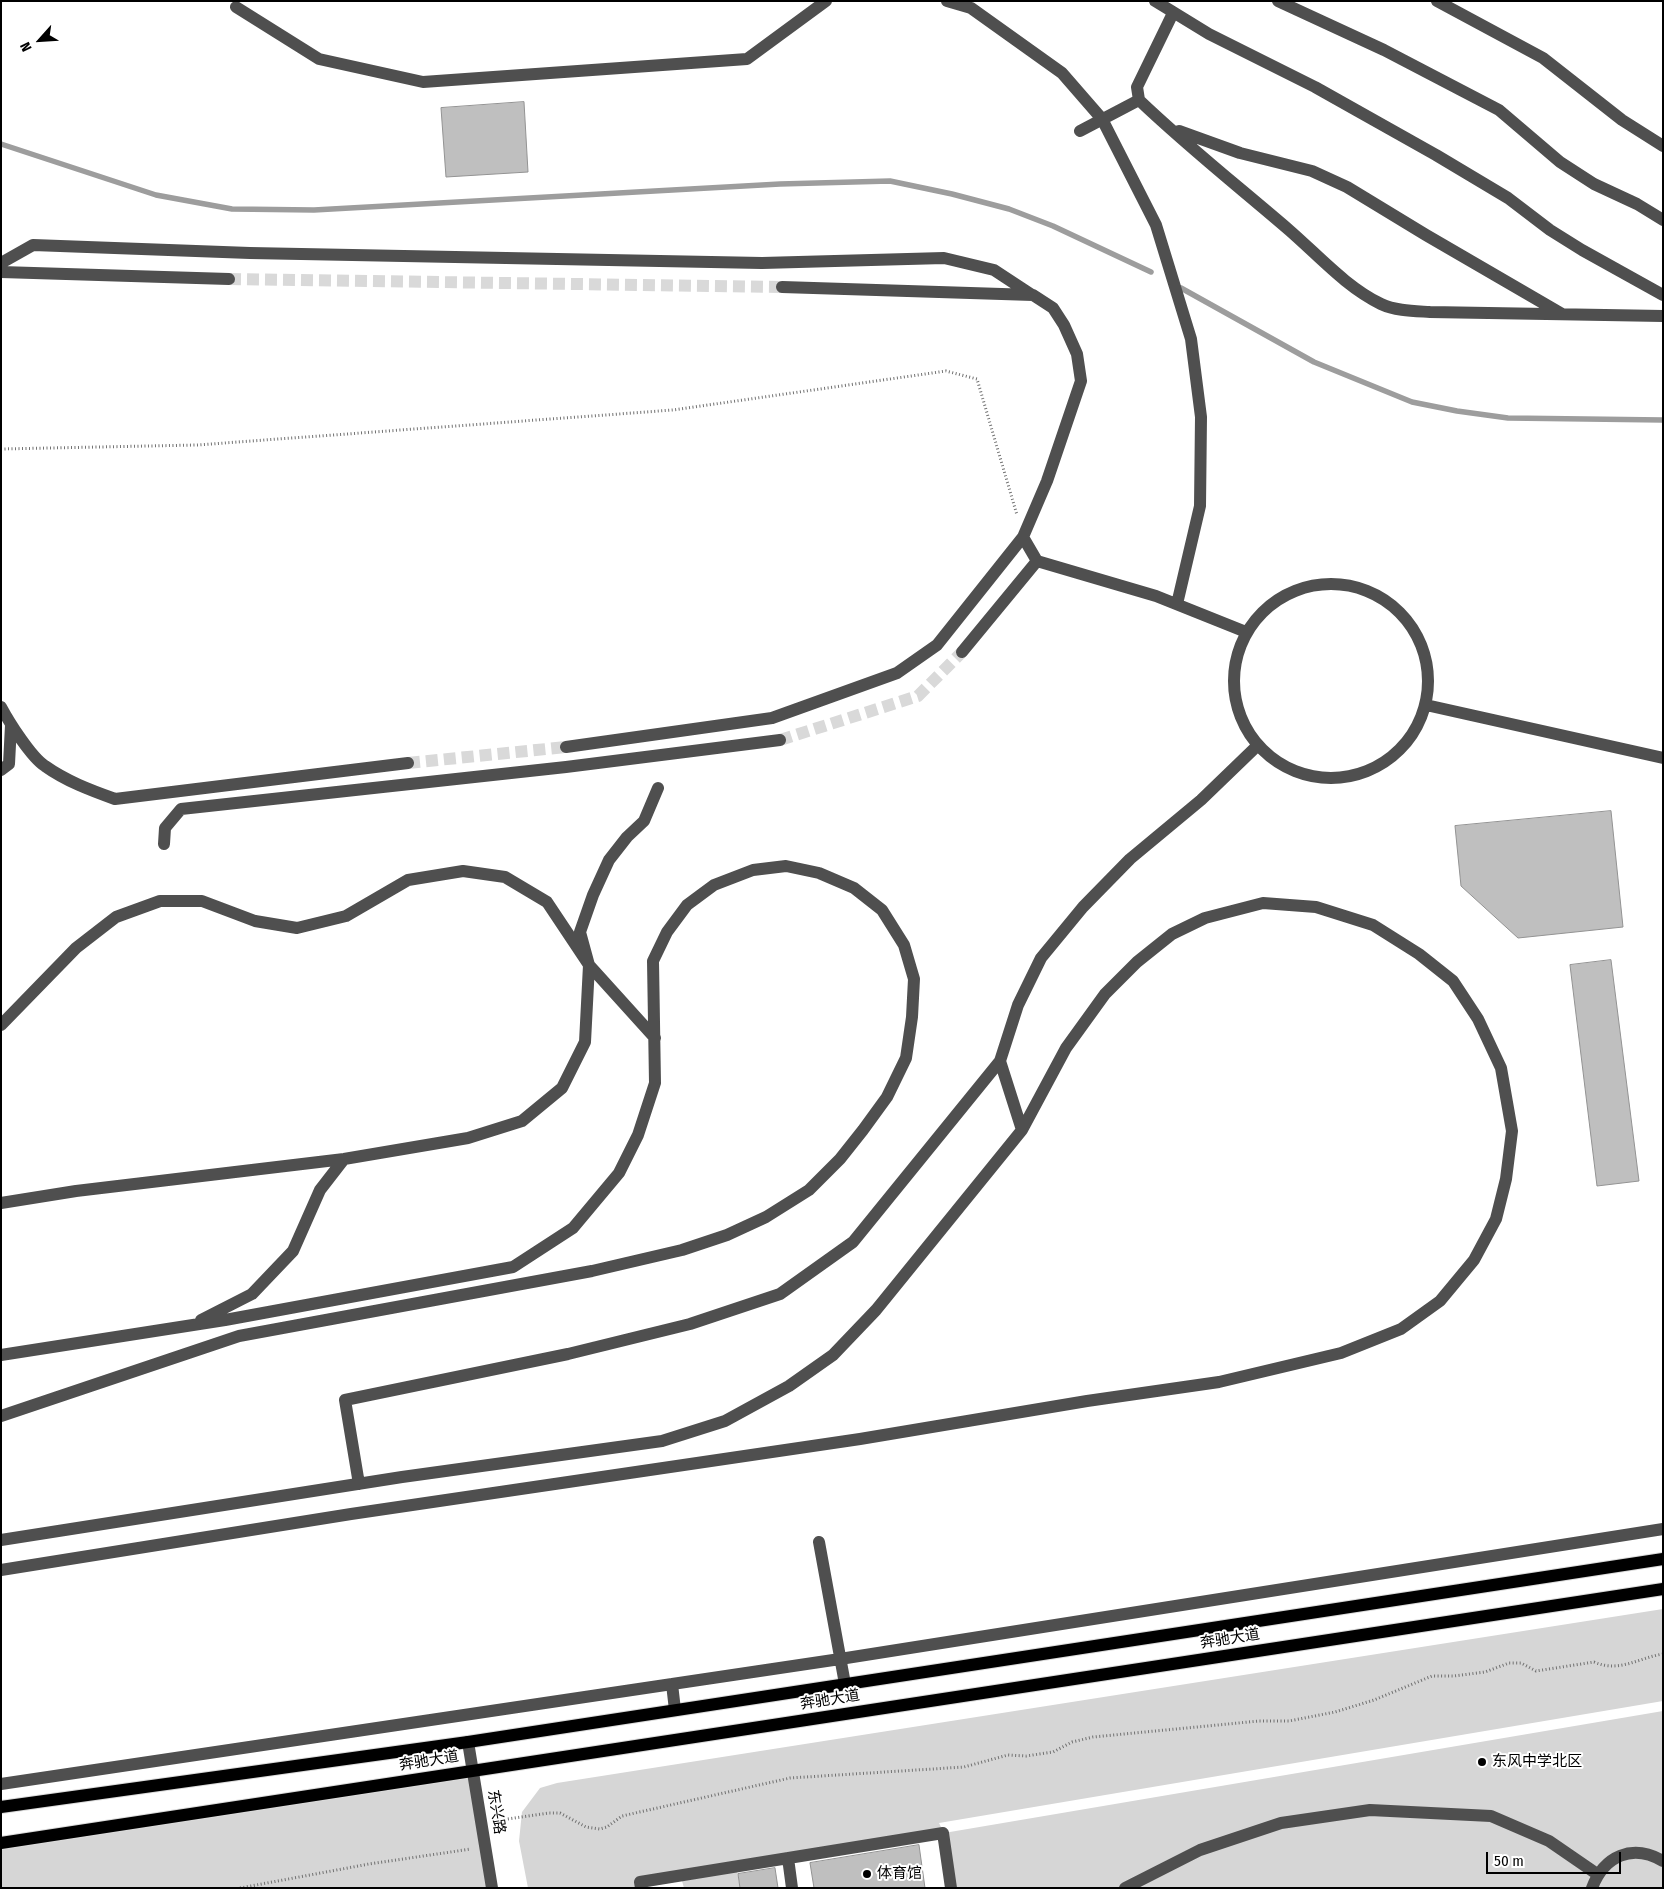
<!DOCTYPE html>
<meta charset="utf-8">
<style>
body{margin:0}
#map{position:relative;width:1664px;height:1889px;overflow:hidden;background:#fff;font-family:"Fira Sans Condensed",sans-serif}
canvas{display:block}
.frame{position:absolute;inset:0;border:2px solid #000;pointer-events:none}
.north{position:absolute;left:15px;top:15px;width:50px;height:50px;-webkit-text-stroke:4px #fff;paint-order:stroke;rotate:244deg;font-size:14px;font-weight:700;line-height:20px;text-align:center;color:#000}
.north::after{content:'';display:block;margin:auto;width:18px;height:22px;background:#000;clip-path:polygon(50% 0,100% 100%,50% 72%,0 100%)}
.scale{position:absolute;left:1486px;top:1852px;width:135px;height:22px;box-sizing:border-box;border:2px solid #000;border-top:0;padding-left:6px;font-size:15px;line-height:18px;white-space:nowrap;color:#000;-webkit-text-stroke:4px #fff;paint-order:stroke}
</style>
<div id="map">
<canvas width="1664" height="1889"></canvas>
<div class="frame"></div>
<div class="north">N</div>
<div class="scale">50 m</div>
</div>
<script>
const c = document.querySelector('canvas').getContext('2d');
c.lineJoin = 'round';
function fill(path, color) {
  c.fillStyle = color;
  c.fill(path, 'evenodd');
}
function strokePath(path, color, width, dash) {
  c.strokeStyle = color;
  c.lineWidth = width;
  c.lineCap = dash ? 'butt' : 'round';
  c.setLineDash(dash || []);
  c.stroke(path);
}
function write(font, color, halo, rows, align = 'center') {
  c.font = font + ' "Fira Sans Condensed","Noto Sans SC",sans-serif';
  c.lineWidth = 4;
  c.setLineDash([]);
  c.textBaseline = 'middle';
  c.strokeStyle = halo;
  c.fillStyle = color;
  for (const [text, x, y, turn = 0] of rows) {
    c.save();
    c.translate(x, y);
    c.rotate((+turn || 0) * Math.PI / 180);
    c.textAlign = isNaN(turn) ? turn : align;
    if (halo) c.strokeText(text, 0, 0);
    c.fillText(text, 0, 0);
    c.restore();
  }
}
const green = new Path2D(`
 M1663,1609V1701L939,1823L944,1833L1663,1711V1888H951L943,1833L641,1888H528L519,1841L522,1812L540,1788L557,1783Z
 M473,1771L492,1888H1V1843Z
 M737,1871L740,1888H684L682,1881Z`);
const stream = new Path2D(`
 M1,144L156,195L232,209L314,210L780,184L890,181L952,194L1009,209L1053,226L1151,272
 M1181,288L1314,362L1412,402L1457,411L1508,418L1663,420`);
const building = new Path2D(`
 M524,102L528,172L446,177L441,108Z
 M1611,811L1623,927L1518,938L1461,886L1455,826Z
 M1611,960L1639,1181L1597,1186L1570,965Z
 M919,1845L925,1888H814L810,1863Z
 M775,1868L778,1888H740L738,1874Z`);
const minorTunnel = new Path2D(`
 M229,279L782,287
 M780,740L918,696L962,652
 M408,763L566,747`);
const path = new Path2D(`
 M1,449L197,445L673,410L946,371L977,379L1017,515
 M494,1821L549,1813H560L586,1827L600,1829L607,1827L622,1816L790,1778L964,1767L1008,1755L1026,1756L1053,1752L1072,1742L1093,1737L1259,1721H1289L1335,1712L1374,1700L1432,1676H1454L1485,1672L1509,1663H1521L1536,1671L1594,1662C1619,1673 1638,1658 1663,1654
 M240,1888L369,1864L471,1849`);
const minor = new Path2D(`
 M947,1L971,8L1062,73L1102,119L1156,225L1191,339L1201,417L1200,506L1177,604
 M1155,1L1209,34L1315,87L1436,155L1508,198L1550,230L1582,250L1663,295
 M1278,1L1384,50L1499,110L1560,162L1594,184L1637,204L1663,220
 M1437,1L1543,58L1622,120L1663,146
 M236,7L319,59L423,82L747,59L826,1
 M1173,13L1137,87L1139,100C1187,146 1239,187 1289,230C1319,256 1346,287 1381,304C1396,311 1414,311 1430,312L1663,316
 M1080,131L1139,100
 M1179,131L1240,153L1312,171L1347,187L1426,235L1562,314
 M1,263L33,245L250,253L762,263L944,258L994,270L1032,295
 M1,272L229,279
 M1023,537L1037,561
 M1234 681a97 97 0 1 1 194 0a97 97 0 1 1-194 0Z
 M962,652L1037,561L1156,596L1246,632
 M1426,705L1663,758
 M1,707C9,722 31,757 45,766C66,781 90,790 115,799L408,763
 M566,747L772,718L897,673L937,645L1023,537L1047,481L1081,381L1077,354L1064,325L1053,308L1033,295L782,287
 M1,770L9,764L11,725
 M164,844L165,828L181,809L566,767L780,740
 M1,1025L76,948L116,917L160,901H202L255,921L297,928L346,916L408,880L463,871L505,877L547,902L589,965L585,1042L562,1088L522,1121L468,1138L344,1159L76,1191L1,1203
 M655,1038L589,965L580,932L593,895L609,860L627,837L644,821L658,788
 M1022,1130L1000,1061L1018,1005L1041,958L1083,907L1130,859L1201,800L1257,746
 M201,1320L252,1294L293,1251L320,1190L344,1159
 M1,1355L225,1320L513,1267L573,1228L619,1173L638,1135L655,1083L653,961L667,932L687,905L714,885L753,870L786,866L819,873L854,888L882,910L904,945L914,979L912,1017L906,1058L887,1097L863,1130L840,1159L809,1190L766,1217L727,1235L682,1250L592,1271L239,1336L1,1416
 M359,1484L345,1400L568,1354L690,1324L780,1294L853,1242L1000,1061
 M1,1540L402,1477L662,1441L725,1421L789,1386L833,1355L876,1310L1022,1130L1066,1048L1105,994L1137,962L1172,934L1205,918L1263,903L1316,907L1373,925L1419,954L1453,981L1478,1019L1501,1068L1512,1131L1506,1179L1496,1219L1474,1260L1440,1301L1401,1329L1341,1353L1219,1382L1087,1401L860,1439L351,1514L1,1570
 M819,1542L845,1684
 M672,1684L675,1710
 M468,1742L492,1888
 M1,1784L840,1659L1663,1529
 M788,1858L792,1888
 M641,1888L640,1882L943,1833L951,1888
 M1125,1888L1200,1850L1281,1823L1370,1810L1491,1816L1549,1841L1597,1874
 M1592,1888C1604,1856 1632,1843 1663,1861`);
const major = new Path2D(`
 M1,1807L468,1742L1663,1559
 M1,1843L1663,1589`);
const markers = [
 [1482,1762,5,"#000"],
 [867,1874,5,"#000"]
];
const streetNames = [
 ["奔驰大道",1230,1639,-9],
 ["奔驰大道",830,1700,-9],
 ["奔驰大道",429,1761,-9],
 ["东兴路",496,1812,81]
];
const poiNames = [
 ["东风中学北区",1492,1762],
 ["体育馆",877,1874]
];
fill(green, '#d6d6d6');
strokePath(stream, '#9d9d9d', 5.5);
fill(building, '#bfbfbf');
strokePath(building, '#939393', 1);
strokePath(minorTunnel, '#d9d9d9', 12, [12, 6]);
strokePath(major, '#dbdbdb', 14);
strokePath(path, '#717171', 3, [1, 2.5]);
strokePath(minor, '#4f4f4f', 12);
strokePath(major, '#000', 12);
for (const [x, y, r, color] of markers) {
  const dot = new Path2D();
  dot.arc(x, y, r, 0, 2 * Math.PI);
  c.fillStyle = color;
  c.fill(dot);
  strokePath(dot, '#fff', 2);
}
write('15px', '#000', '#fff', streetNames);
write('15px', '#000', '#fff', poiNames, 'left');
</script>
